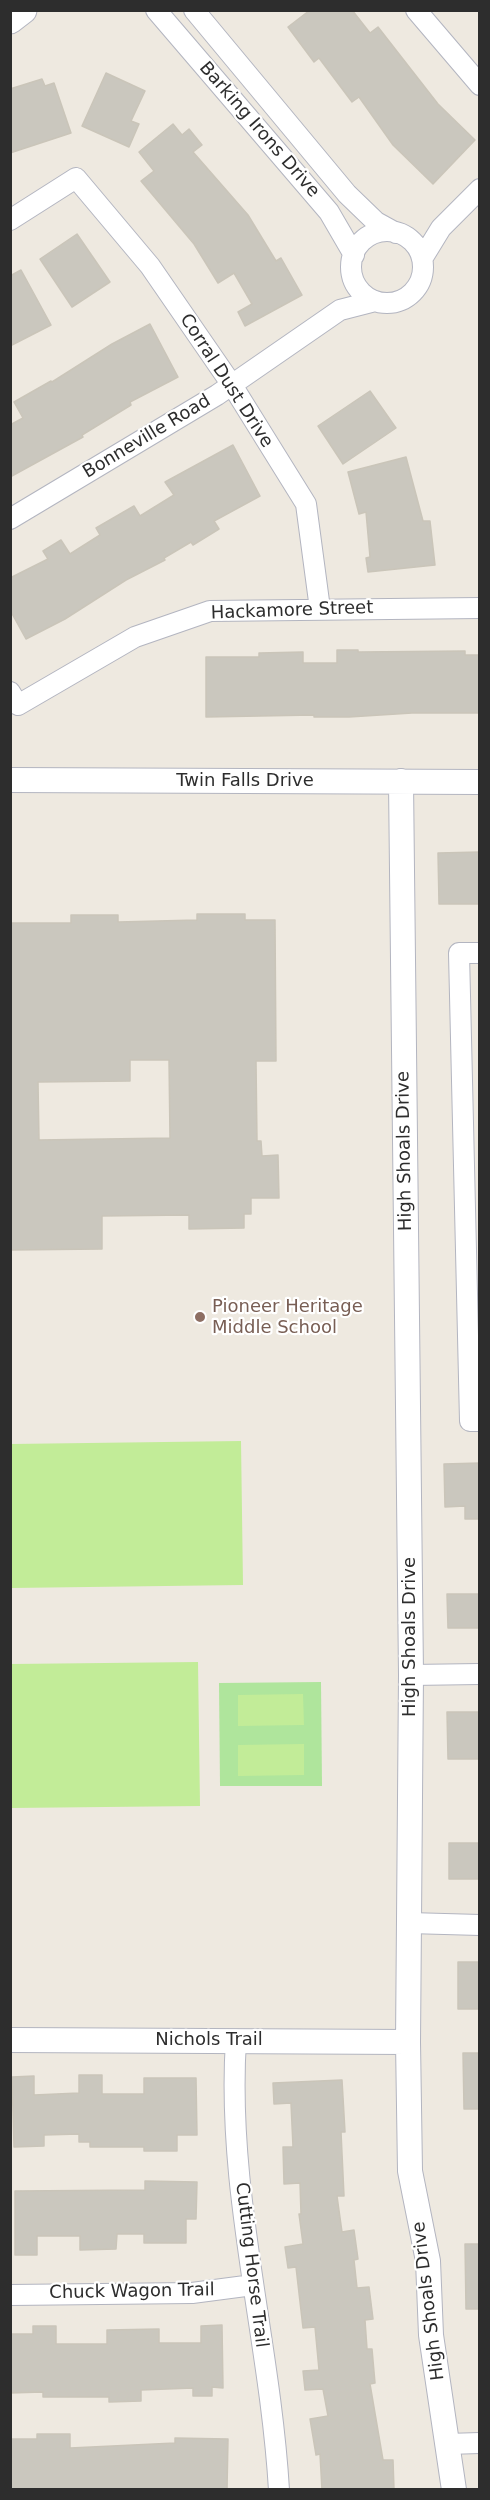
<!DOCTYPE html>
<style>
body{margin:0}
#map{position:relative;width:490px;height:2500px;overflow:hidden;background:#eee9e0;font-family:"DejaVu Sans",sans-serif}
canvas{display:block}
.frame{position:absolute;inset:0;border:12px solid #2d2d2d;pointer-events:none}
</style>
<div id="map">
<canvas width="490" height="2500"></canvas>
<div class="frame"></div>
</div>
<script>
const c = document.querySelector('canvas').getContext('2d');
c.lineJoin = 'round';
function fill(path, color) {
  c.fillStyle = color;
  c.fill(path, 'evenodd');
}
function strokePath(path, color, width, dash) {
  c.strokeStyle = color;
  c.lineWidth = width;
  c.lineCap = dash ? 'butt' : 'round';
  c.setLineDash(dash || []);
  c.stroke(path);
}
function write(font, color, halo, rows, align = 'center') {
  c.font = font + ' "DejaVu Sans",sans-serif';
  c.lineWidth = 4.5;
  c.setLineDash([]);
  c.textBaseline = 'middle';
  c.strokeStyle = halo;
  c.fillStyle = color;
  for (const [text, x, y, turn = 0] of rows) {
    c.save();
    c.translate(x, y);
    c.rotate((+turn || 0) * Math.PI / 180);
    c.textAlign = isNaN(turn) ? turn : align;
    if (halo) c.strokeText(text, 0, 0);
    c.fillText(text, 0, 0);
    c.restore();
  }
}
const green = new Path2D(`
 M321,1682L322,1786H220L219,1683Z`);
const pitch = new Path2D(`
 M241,1441L243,1585L11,1588V1444Z
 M198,1662L200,1806L11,1808V1664Z
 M303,1694L304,1725L238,1726V1695Z
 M304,1744V1775L238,1776V1745Z`);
const building = new Path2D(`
 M310,10H352L370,33L378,27L438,104L475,140L433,184L393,145L359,97L352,102L319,58L314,62L288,27Z
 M106,73L145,91L131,121L139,124L129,147L82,126Z
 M42,79L45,86L54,83L71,133L10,153V89Z
 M173,124L182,135L189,129L202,145L193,152L248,215L276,261L281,258L302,295L245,326L238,312L252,304L234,273L218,283L194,244L141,181L154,171L139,152Z
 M77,234L110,282L72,307L40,259Z
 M21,270L51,325L10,346V276Z
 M150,324L178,377L130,402L131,405L82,435L83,437L10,477V425L23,418L14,402L51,381L52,382L112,344Z
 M370,391L396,428L343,464L318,426Z
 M233,445L260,496L214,521L219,529L193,545L191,542L164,558L165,560L126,580L65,619L26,639L10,610V578L48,559L43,551L61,540L70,554L100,535L96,528L134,506L140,516L174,495L165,482Z
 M406,457L423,521H430L435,565L368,572L366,558L370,557L366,512L359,514L348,472Z
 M337,650H358V652L465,651V655H480V713H412L349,717H314V715L206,717V657H259V653L303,652V663H337Z
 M480,852V904H439L438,853Z
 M197,914H245V920H275L276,1061H256L257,1141H261L262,1156L278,1155L279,1198H251V1214H244V1228L189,1229V1215L102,1216V1249L10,1250V923H71V915H118V922L197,920ZM130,1060H169L170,1138L39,1140L38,1082L130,1081Z
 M480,1463V1519H465V1506L445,1507L444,1464Z
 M447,1594H480V1628H448Z
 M447,1712H480V1759H448Z
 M449,1843H480V1879H449Z
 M458,1962H480V2009H458Z
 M463,2053H480V2109H464Z
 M79,2075H102V2094H144V2078H196L197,2135H177V2151H144V2147H90V2142H79V2134L44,2135V2146L14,2147L12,2077L34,2076V2095L79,2093Z
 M342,2080L345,2132H341L344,2196H337L342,2232L354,2230L358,2259L354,2260L357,2288L369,2287L373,2319L365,2320L367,2349H372L375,2383L370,2384L383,2460H393L394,2490H322L320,2454L316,2455L310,2419L328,2416L323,2389L305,2390L303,2371L319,2370L315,2327L303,2328L296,2267L288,2268L285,2247L303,2244L299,2214H301L300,2183L284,2184L283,2147H293L291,2103L274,2104L273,2083Z
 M145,2181L197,2182L196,2219H186V2243H144V2234H117L116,2249L80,2250V2236H37V2255H15V2191L145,2190Z
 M465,2244H480V2309H466Z
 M222,2325L223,2388L212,2387V2396H193V2388L141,2390V2401L109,2402V2397H43V2392L10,2393V2334H33V2326H56V2344H107V2330L159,2329V2343H201V2326Z
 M37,2434H70V2448L175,2443V2438L228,2439L227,2490H10V2439H37Z`);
const minor = new Path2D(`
 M156,10L329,212L354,255
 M194,10L347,194L376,222L396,233
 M416,10L480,85
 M10,220L76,178L150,266L232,385L306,504L320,609
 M351 267a36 36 0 1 1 72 0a36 36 0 1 1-72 0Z
 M422,259L441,228L480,189
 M10,519L217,395L340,310L375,301
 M10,692L18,705L135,637L210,611L480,608
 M480,953H459L470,1421H480
 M411,1675L480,1674
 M409,1923L480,1925
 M236,2040C226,2191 270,2339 279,2490
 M10,2295L192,2293L253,2285
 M447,2444L480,2443`);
const tertiary = new Path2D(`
 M10,780L480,782
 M401,781L411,1675L408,2042L410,2171L428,2261L431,2335L454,2490
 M10,2040L408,2042`);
const secondary = new Path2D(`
 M10,20L23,10`);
const markers = [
 [200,1317,6,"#8d6e63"]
];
const streetNames = [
 ["Barking Irons Drive",259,130,49],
 ["Corral Dust Drive",226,381,57],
 ["Bonneville Road",147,437,-31],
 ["Hackamore Street",292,611,-2],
 ["Twin Falls Drive",245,781],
 ["High Shoals Drive",405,1151,-91],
 ["High Shoals Drive",410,1637,-90],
 ["Nichols Trail",209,2040],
 ["Cutting Horse Trail",251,2265,83],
 ["Chuck Wagon Trail",132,2292,-1],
 ["High Shoals Drive",429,2301,-97]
];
const educationNames = [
 ["Pioneer Heritage",212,1307],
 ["Middle School",212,1328]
];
fill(green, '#afe59c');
fill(pitch, '#c2ec98');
fill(building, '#cac7be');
strokePath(building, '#cac5b9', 1.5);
strokePath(minor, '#b3b5c0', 22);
strokePath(tertiary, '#b3b5c0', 26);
strokePath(secondary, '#b3b5c0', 29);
strokePath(minor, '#fff', 20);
strokePath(tertiary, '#fff', 24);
strokePath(secondary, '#fff', 27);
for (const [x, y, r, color] of markers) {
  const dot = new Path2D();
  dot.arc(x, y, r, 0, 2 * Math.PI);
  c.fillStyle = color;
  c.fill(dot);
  strokePath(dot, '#fff', 2);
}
write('18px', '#2d2d2d', '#fff', streetNames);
write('18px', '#785e54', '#fff', educationNames, 'left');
</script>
